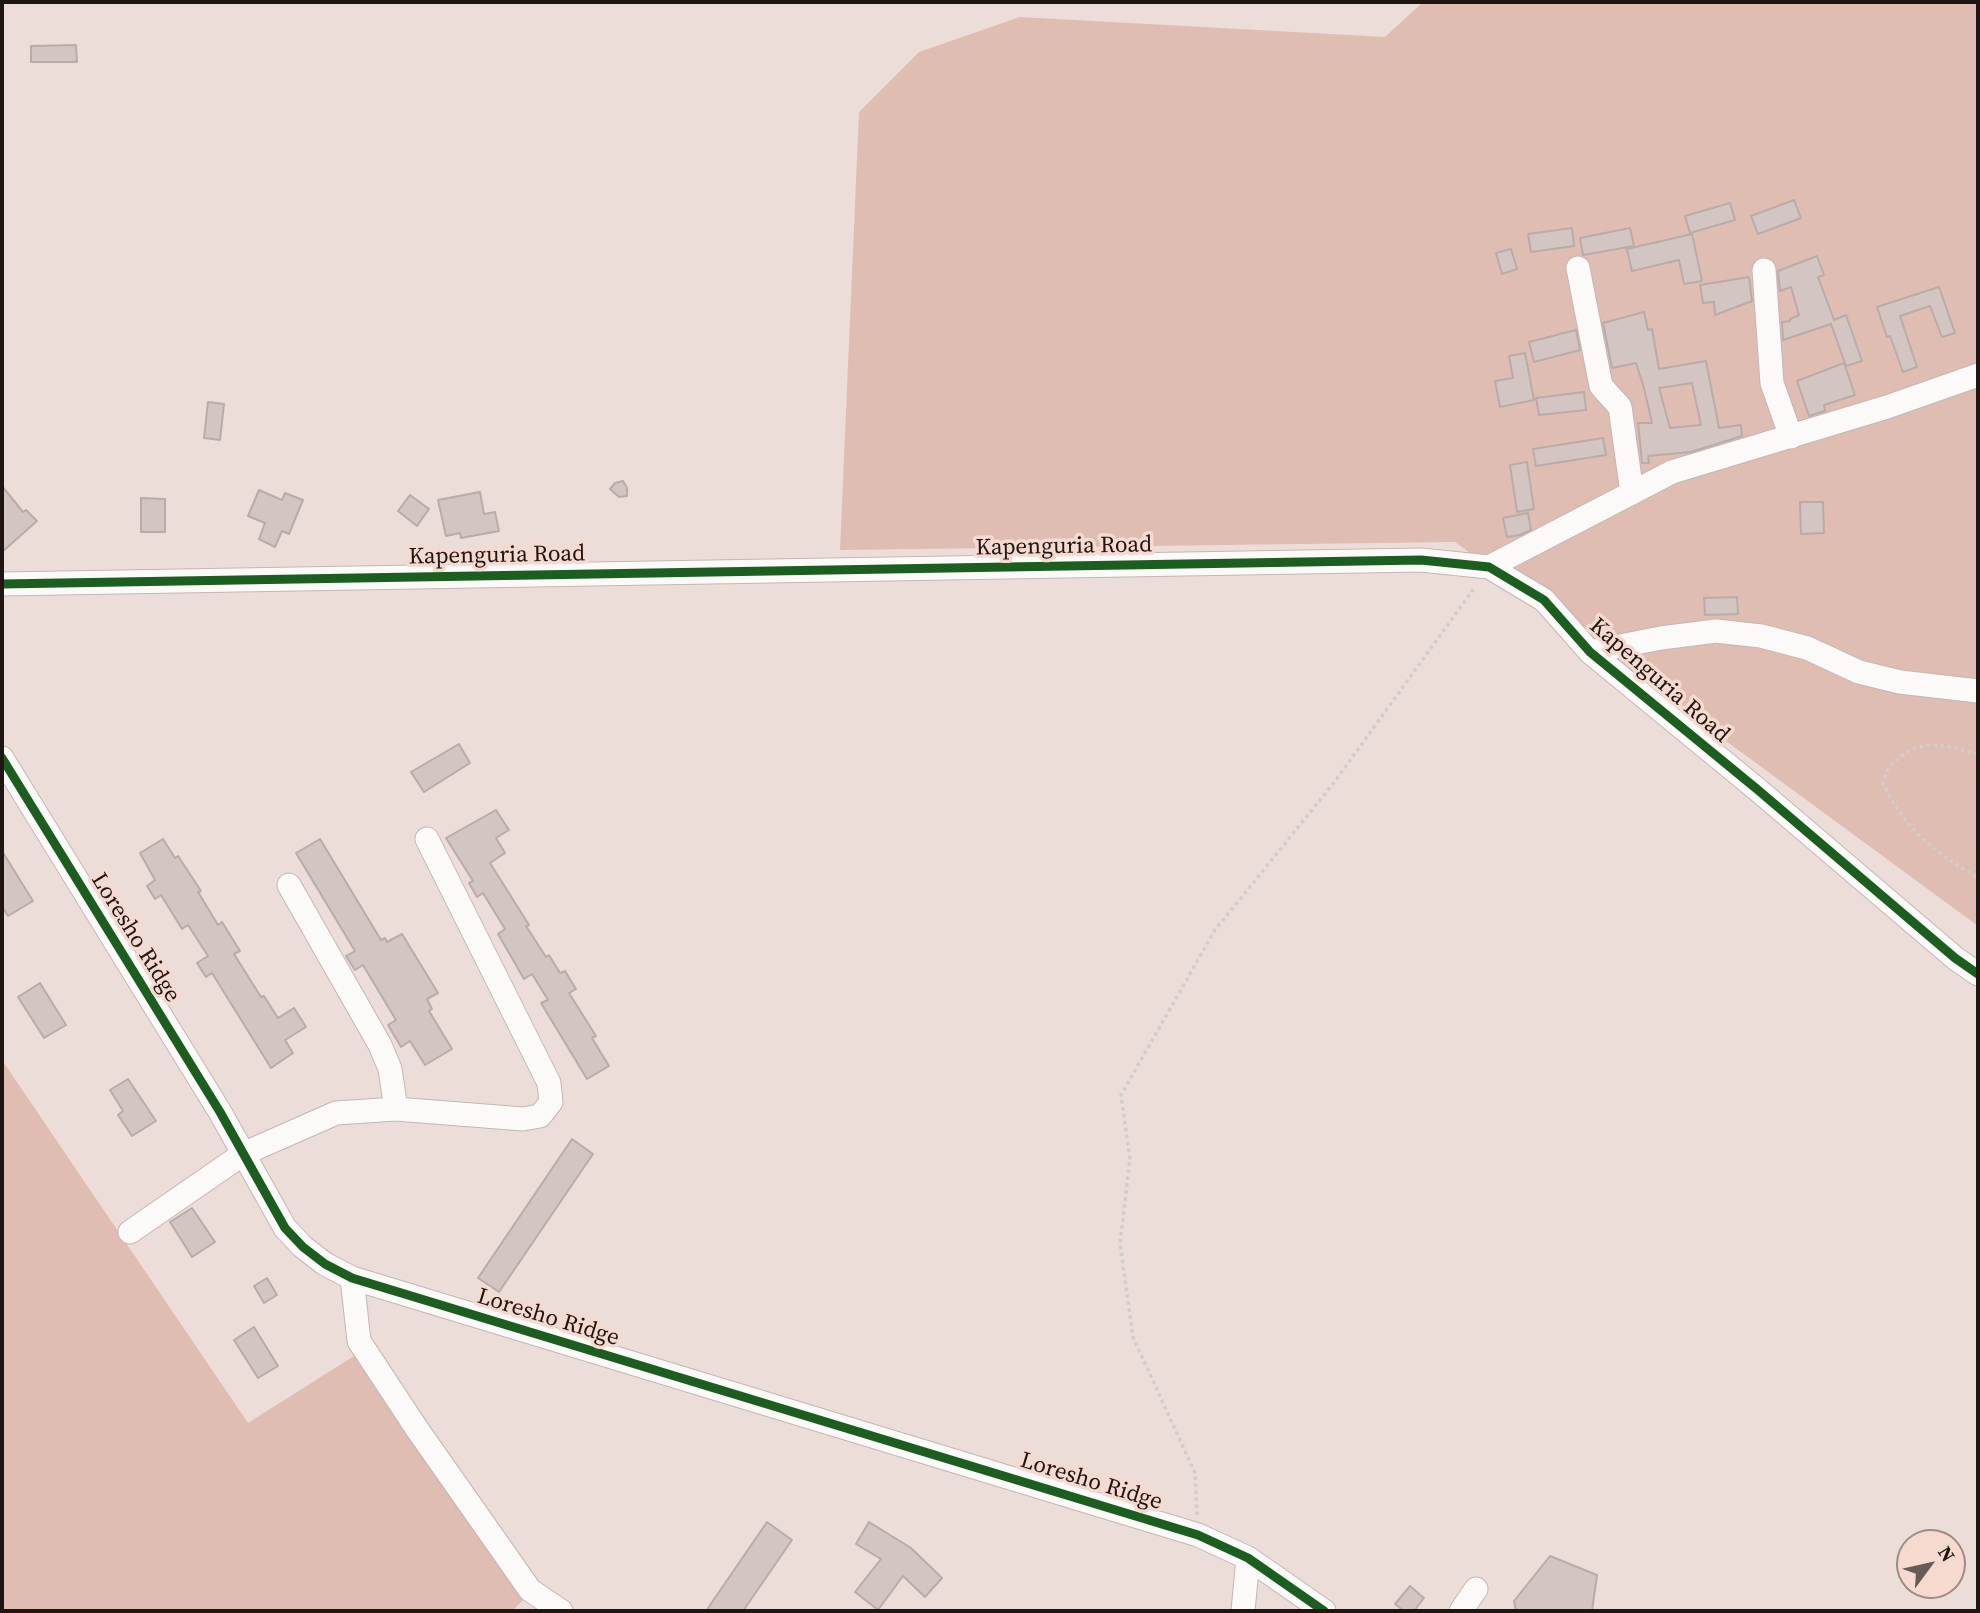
<!DOCTYPE html>
<style>
body{margin:0}
#map{position:relative;width:1980px;height:1613px;overflow:hidden;background:#edddd8;font-family:"Source Serif 4",serif}
canvas{display:block}
.frame{position:absolute;inset:0;border:4px solid #1f1512;pointer-events:none}
.north{position:absolute;left:1896px;top:1529px;width:70px;height:70px;box-sizing:border-box;background:#f6d9cf;border:2px solid #a08b83;border-radius:50%;rotate:57deg;font-size:19px;font-weight:700;line-height:28px;text-align:center;color:#1f1512}
.north::after{content:'';display:block;margin:auto;width:24px;height:32px;background:#675b57;clip-path:polygon(50% 0,100% 100%,50% 72%,0 100%)}
</style>
<div id="map">
<canvas width="1980" height="1613"></canvas>
<div class="frame"></div>
<div class="north">N</div>
</div>
<script>
const c = document.querySelector('canvas').getContext('2d');
c.lineJoin = 'round';
function fill(path, color) {
  c.fillStyle = color;
  c.fill(path, 'evenodd');
}
function strokePath(path, color, width, dash) {
  c.strokeStyle = color;
  c.lineWidth = width;
  c.lineCap = dash ? 'butt' : 'round';
  c.setLineDash(dash || []);
  c.stroke(path);
}
function write(font, color, halo, rows, align = 'center') {
  c.font = font + ' "Source Serif 4",serif';
  c.lineWidth = 7;
  c.setLineDash([]);
  c.textBaseline = 'middle';
  c.strokeStyle = halo;
  c.fillStyle = color;
  for (const [text, x, y, turn = 0] of rows) {
    c.save();
    c.translate(x, y);
    c.rotate((+turn || 0) * Math.PI / 180);
    c.textAlign = isNaN(turn) ? turn : align;
    if (halo) c.strokeText(text, 0, 0);
    c.fillText(text, 0, 0);
    c.restore();
  }
}
const green = new Path2D(`
 M1423,2H1978V926L1455,542L840,550L859,112L919,52L1020,17L1385,37Z
 M2,1060L248,1423L354,1356L524,1599L512,1611H2Z`);
const building = new Path2D(`
 M76,45L77,62H31V46Z
 M1794,200L1801,218L1758,234L1751,216Z
 M1730,203L1735,220L1690,233L1685,216Z
 M1572,228L1574,246L1531,252L1528,234Z
 M1630,228L1634,246L1583,255L1580,238Z
 M1692,234L1702,281L1684,284L1679,260L1632,271L1627,249Z
 M1511,249L1517,269L1502,274L1496,253Z
 M1817,256L1824,275L1818,277L1834,320L1846,315L1862,361L1846,366L1831,324L1783,340L1782,322L1790,321V319L1799,315L1791,287L1780,291L1778,271Z
 M1749,277L1752,301L1715,315L1714,302L1703,303L1700,285Z
 M1939,287L1955,333L1942,337L1930,306L1900,316L1917,367L1903,372L1890,336L1887,337L1877,307Z
 M1644,312L1648,330L1652,329L1659,369L1706,361L1719,428L1741,425L1742,436L1691,452L1648,456L1649,463H1642L1638,423H1652L1644,388L1636,363L1612,368L1603,323ZM1692,383L1701,425L1670,428L1659,388Z
 M1576,330L1580,350L1534,362L1529,342Z
 M1525,353L1534,400L1500,407L1495,381L1513,378L1509,356Z
 M1844,363L1855,395L1824,405L1825,411L1809,416L1797,381Z
 M1584,392L1586,410L1539,415L1536,398Z
 M208,402L224,404L220,440L204,438Z
 M1603,438L1606,455L1536,466L1533,449Z
 M1527,462L1534,509L1517,512L1510,465Z
 M623,481L627,488V496L619,497L610,489L615,483Z
 M2,486L23,512L26,510L37,521L2,552Z
 M259,490L282,500L285,493L303,500L289,534L282,531L275,547L259,539L265,523L248,516Z
 M480,492L484,514L495,512L499,531L461,538L460,533L446,536L438,500Z
 M410,495L429,509L417,526L398,511Z
 M141,498L165,499V532H141Z
 M1800,502H1823L1824,533L1801,534Z
 M1528,513L1531,530L1520,535L1507,537L1503,518Z
 M1737,597L1738,614L1705,615L1704,598Z
 M459,744L470,763L424,792L411,772Z
 M496,810L509,830L496,838L505,853L490,863L529,925L526,926L546,957L549,955L560,973L565,971L576,989L569,993L596,1036L592,1038L609,1066L587,1079L541,1003L548,1000L532,974L524,979L498,934L505,929L483,893L477,897L469,883L473,881L446,838Z
 M163,839L175,858L178,856L201,891L198,892L218,925L222,922L240,951L234,954L261,997L264,996L278,1018L294,1008L306,1027L285,1040L293,1053L271,1068L212,973L206,977L197,963L208,956L188,925L182,929L161,895L155,899L147,886L155,880L140,853Z
 M320,839L381,940L385,938L387,942L402,934L438,993L427,999L432,1009L429,1011L452,1049L425,1065L410,1041L401,1047L388,1025L396,1020L363,965L355,970L346,956L355,951L296,853Z
 M2,851L33,901L8,916L2,906Z
 M40,983L66,1025L44,1038L18,997Z
 M128,1079L156,1121L132,1136L118,1115L123,1111L110,1090Z
 M572,1139L593,1154L499,1292L478,1278Z
 M192,1208L215,1242L192,1257L170,1222Z
 M267,1278L277,1295L264,1303L254,1286Z
 M254,1327L278,1366L258,1378L234,1340Z
 M767,1522L792,1540L743,1611H706Z
 M869,1522L911,1548L942,1578L925,1597L903,1576L878,1610L855,1592L881,1559L856,1544Z
 M1550,1556L1597,1575L1592,1611H1516L1514,1601Z
 M1410,1586L1424,1598L1414,1611H1404L1395,1604Z`);
const path = new Path2D(`
 M1978,754C1949,747 1926,737 1900,757C1890,764 1886,771 1883,783C1904,829 1936,853 1978,878
 M1197,1515L1195,1473L1133,1337L1120,1243L1130,1159L1121,1095L1215,930L1333,784L1475,587`);
const minor = new Path2D(`
 M1578,268L1601,386L1620,407L1632,493
 M1764,270L1772,383L1791,437
 M1489,567L1672,472L1887,407L1978,375
 M2,584L1421,560L1489,567L1544,600L1590,652L1758,790L1955,958L1978,974
 M1590,652L1661,638L1716,631L1761,636L1807,648L1859,672L1900,682L1978,691
 M2,758L220,1112L285,1228L303,1247L325,1264L352,1278L1198,1535L1248,1558L1324,1611
 M289,885L380,1045L390,1069L396,1109
 M130,1232L243,1154L336,1113L396,1109L523,1119L540,1116L551,1102L549,1083L427,839
 M352,1278L359,1341L417,1429L530,1590L561,1611
 M1243,1611L1248,1558
 M1461,1611L1476,1589`);
const cycleway = new Path2D(`
 M2,584L1421,560L1489,567L1544,600L1590,652L1758,790L1955,958L1978,974
 M2,758L220,1112L285,1228L303,1247L325,1264L352,1278L1198,1535L1248,1558L1324,1611`);
const streetNames = [
 ["Kapenguria Road",1064,547,-1],
 ["Kapenguria Road",497,556,-1],
 ["Kapenguria Road",1659,681,41],
 ["Loresho Ridge",135,938,58],
 ["Loresho Ridge",548,1318,17],
 ["Loresho Ridge",1091,1482,17]
];
fill(green, '#dfbdb3');
fill(building, '#d3c6c2');
strokePath(building, '#b9aca8', 2);
strokePath(minor, '#c3b7b3', 25);
strokePath(path, '#d2cdcb', 3.5, [3.5, 3.5]);
strokePath(minor, '#fcfaf9', 23);
strokePath(cycleway, '#1b5e20', 9);
write('23px', '#1f1512', '#f6d9cf', streetNames);
</script>
